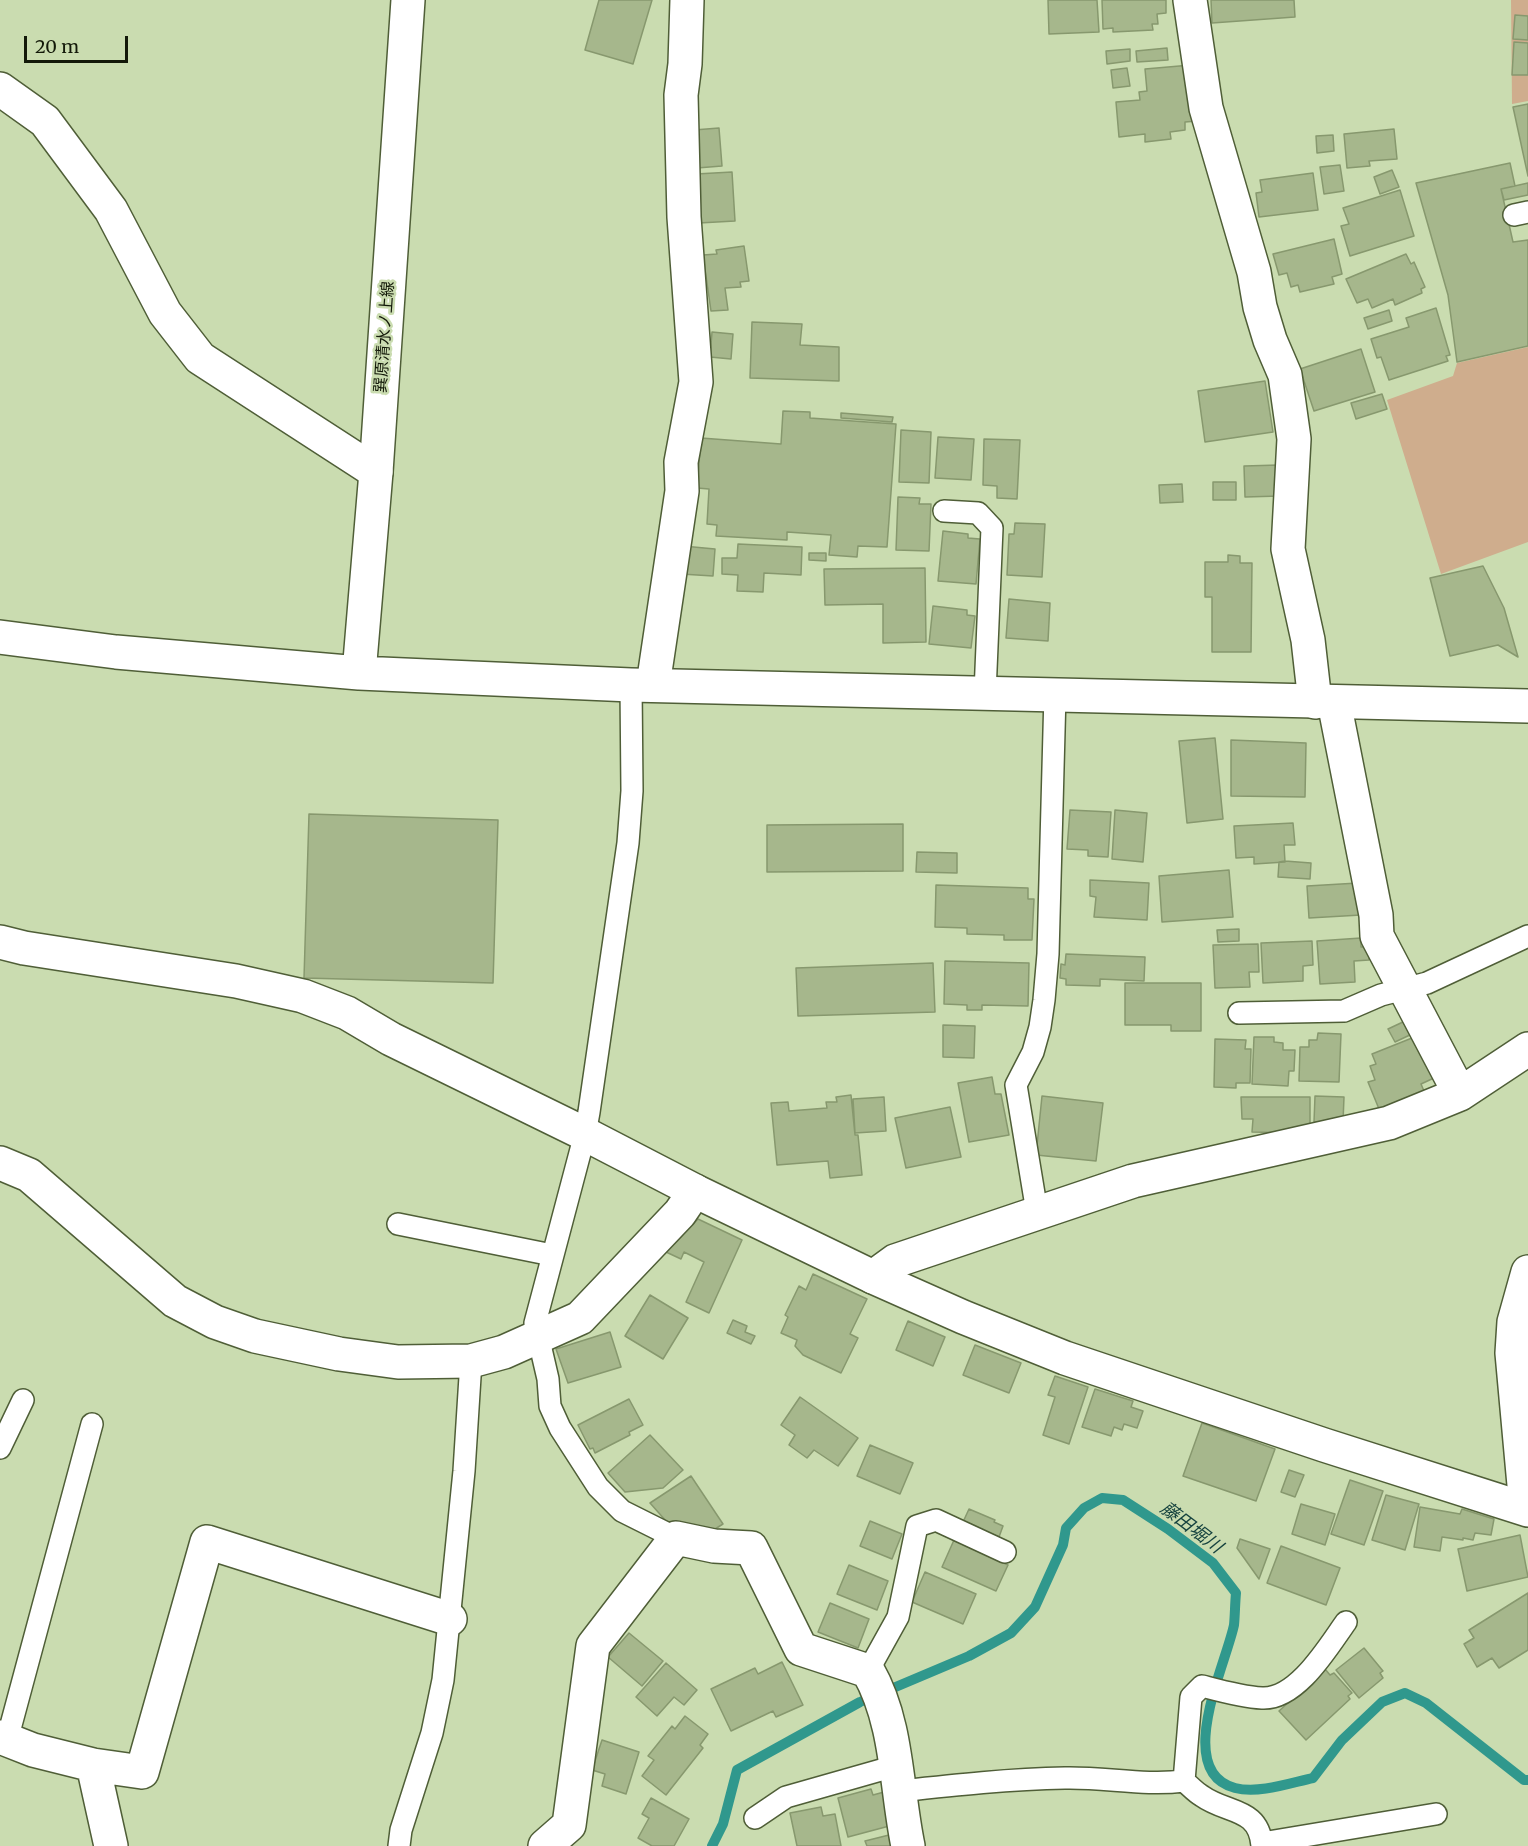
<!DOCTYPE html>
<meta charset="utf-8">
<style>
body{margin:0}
#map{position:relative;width:1528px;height:1846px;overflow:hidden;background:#cadcb0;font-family:Merriweather,serif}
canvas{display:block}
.scale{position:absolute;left:24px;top:36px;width:104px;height:27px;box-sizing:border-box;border:3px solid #131909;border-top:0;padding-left:8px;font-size:18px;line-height:21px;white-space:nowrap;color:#131909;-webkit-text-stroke:4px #cadcb0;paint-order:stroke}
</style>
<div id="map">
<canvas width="1528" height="1846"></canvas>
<div class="scale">20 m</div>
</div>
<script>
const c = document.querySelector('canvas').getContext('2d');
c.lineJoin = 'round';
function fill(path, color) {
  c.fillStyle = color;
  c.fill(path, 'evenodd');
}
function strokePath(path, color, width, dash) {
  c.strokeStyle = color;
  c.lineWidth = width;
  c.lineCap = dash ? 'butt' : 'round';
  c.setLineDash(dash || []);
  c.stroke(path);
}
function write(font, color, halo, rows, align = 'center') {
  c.font = font + ' Merriweather,"Noto Sans JP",serif';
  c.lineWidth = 5;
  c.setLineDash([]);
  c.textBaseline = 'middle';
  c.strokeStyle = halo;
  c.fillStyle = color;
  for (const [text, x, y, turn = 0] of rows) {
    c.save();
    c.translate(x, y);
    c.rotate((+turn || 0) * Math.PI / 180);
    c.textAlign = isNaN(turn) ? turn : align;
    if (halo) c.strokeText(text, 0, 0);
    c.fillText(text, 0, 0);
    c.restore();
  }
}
const green = new Path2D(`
 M1511,0H1528V101L1512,104Z
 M1528,347V542L1441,574L1387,400L1453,376L1457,363Z`);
const stream = new Path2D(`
 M712,1846L723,1824L737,1770L860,1702L969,1656L1011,1633L1035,1607L1063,1545L1066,1528L1084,1508L1102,1498L1123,1500L1168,1529L1213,1563L1236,1593C1235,1603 1235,1615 1234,1625C1226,1664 1173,1772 1235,1788C1259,1794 1290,1783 1313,1778L1342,1740L1382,1702L1405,1693L1426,1703L1524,1780H1528`);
const building = new Path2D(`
 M599,0H652L633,64L585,50Z
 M1048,0H1097L1099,32L1049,34Z
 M1102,0H1166V13L1157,14L1158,24H1152L1153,30L1113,32V28L1103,29Z
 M1211,0H1294L1295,17L1212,23Z
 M1515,15L1528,16V40L1513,39Z
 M1514,42L1528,43V75H1512Z
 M1167,48L1168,60L1137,62L1136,51Z
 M1130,49V61L1107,64L1106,51Z
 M1191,65L1197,121L1185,122V130L1170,132L1171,139L1145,142V134L1119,137L1116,102L1140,100L1139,92L1147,91L1145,69Z
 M1127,68L1130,86L1113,88L1111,70Z
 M1528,104V176L1513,107Z
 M719,128L722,166L697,168L694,130Z
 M1394,129L1397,159L1369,161L1370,166L1347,168L1344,134Z
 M1333,135L1334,151L1317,153L1316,136Z
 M1510,163L1515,186L1501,189L1513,242L1528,240V346L1457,362L1448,295L1416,183Z
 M1340,165L1344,191L1324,194L1320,167Z
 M1392,170L1399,187L1380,194L1374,177Z
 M732,172L735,221L699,223L696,174Z
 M1313,173L1318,210L1259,217L1256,193L1262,192L1260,180Z
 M1528,183V195L1504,200L1501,189Z
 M1400,190L1414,236L1350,256L1341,226L1349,224L1343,208Z
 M1334,239L1342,274L1332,277L1334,284L1300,292L1298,285L1291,287L1287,273L1279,275L1273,254Z
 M744,246L749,281L740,282L741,287L725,288L728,310L711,311L703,255L717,254L716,250Z
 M1406,254L1411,264L1414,262L1425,287L1421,289L1422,293L1395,305L1393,299L1372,308L1368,299L1357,303L1346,279Z
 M1436,308L1450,355L1446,356L1448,361L1389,380L1381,357L1377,358L1371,339L1409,327L1406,318Z
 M1389,310L1392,321L1368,329L1364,318Z
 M752,322L802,324L800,345L839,347V381L750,378Z
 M712,332L733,334L731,359L710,357Z
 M1361,349L1375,392L1314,411L1300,369Z
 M1265,381L1273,432L1205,442L1198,391Z
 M1382,394L1387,409L1356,419L1351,403Z
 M783,411L810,412V418L896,424L887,547L858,546L857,557L829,555L831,535L787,532V540L716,536L717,525L707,524L709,489L697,488L701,438L781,444Z
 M841,413L893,417L892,422L841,418Z
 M901,430L931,432L929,483L899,482Z
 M938,437L974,439L971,480L935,478Z
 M984,439L1020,440L1017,499L997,498V486L983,485Z
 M1279,465L1280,496L1245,497L1244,466Z
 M1213,482H1236V500H1213Z
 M1182,484L1183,502L1160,503L1159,485Z
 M898,497L920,498L919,504H931L929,551L896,550Z
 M1015,523L1045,524L1042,577L1007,575L1009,534H1014Z
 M943,531L968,534V538L980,539L976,584L938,581Z
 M738,544L802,547L801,575L764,573L763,592L737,591L738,575L722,574V558H737Z
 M683,546L715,549L713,576L681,574Z
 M809,553H826V561L809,560Z
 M1228,555L1240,556V563H1252L1251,652H1212V597H1205V562H1228Z
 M1483,566L1504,608L1518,657L1498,645L1450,656L1430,578Z
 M925,568L926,642L883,643V604L825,605L824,569Z
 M1009,599L1050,603L1048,641L1006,638Z
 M933,606L967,610V615L975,616L971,648L929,644Z
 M1215,738L1223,819L1187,823L1179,741Z
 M1231,740L1306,743L1305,797L1231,796Z
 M1070,810L1111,812L1108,857L1088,856V850L1067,849Z
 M1115,810L1147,813L1143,862L1112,859Z
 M309,814L498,820L493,983L304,978Z
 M1293,823L1295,845H1284L1285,862L1254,864V857L1236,858L1234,826Z
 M903,824V871L767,872V825Z
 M917,852L957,853V873L916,872Z
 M1285,861L1311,863L1310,879L1278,877L1279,862Z
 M1229,870L1233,917L1162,922L1159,876Z
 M1090,880L1149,883L1147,920L1094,917L1096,897L1090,896Z
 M1358,883L1361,915L1309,918L1307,886Z
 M936,885L1028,888V899H1034L1032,940H1004V935L967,934V928L935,927Z
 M1239,929V941L1218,942L1217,930Z
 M1361,938V947H1368L1369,960L1354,961L1355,982L1320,984L1317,941Z
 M1312,941L1313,965L1303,966V981L1263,983L1261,943Z
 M1258,944L1259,972H1249L1250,987L1215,988L1213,945Z
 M1066,954L1145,957L1144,981L1100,979V986L1066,985V979L1060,978L1061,964L1065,965Z
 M945,961L1029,963L1028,1006L982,1005V1010H967V1005L944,1004Z
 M933,963L935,1012L798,1016L796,968Z
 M1125,983H1201V1031H1171V1025H1125Z
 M1405,1021L1412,1034L1395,1042L1388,1029Z
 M943,1025L975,1026L974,1058L943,1057Z
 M1318,1033L1341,1034L1339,1082L1299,1081L1300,1047H1309V1040H1317Z
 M1417,1036L1434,1078L1421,1084L1424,1091L1379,1109L1368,1082L1375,1080L1370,1066L1376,1064L1372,1054Z
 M1254,1037H1274V1042L1283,1043V1050H1295L1294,1071H1289L1288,1086L1252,1084Z
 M1215,1039L1246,1040L1245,1049H1251L1250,1083H1236V1088L1214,1087Z
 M992,1077L995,1094H1001L1009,1135L969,1142L958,1083Z
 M851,1095L855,1135H858L862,1175L830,1178L828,1161L777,1165L771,1103L788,1102L789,1111L827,1108L826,1102H837L836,1097Z
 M1042,1096L1103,1103L1096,1161L1036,1155Z
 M1315,1096L1344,1097L1343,1122H1314Z
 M884,1097L886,1131L855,1133L853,1099Z
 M1241,1097H1310V1127H1297L1296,1133L1252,1132L1253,1119H1242Z
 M950,1107L961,1157L906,1168L895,1118Z
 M698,1219L742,1240L709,1313L686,1302L704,1262L684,1252L681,1259L666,1252Z
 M813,1274L867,1299L850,1334L858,1338L841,1373L803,1355L795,1346L797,1340L781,1333L788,1317L785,1315L799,1286L806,1290Z
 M650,1295L688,1318L663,1359L625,1336Z
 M733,1320L747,1326L745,1332L755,1336L751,1344L727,1333Z
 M908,1321L945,1337L933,1366L896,1350Z
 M610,1332L621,1367L568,1383L556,1349Z
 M975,1345L1021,1363L1009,1393L963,1375Z
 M1055,1376L1088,1387L1069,1444L1043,1435L1055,1397L1048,1395Z
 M1095,1389L1133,1401L1131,1407L1143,1411L1137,1428L1124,1424L1122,1430L1114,1427L1111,1436L1082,1427Z
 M800,1397L858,1438L838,1466L814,1450L807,1458L789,1445L795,1435L781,1425Z
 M629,1399L643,1425L629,1432L630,1435L595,1453L593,1448L590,1449L578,1425Z
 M1202,1423L1275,1449L1256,1501L1183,1476Z
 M650,1435L683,1470L663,1488L625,1492L608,1473Z
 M870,1445L913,1463L900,1494L857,1476Z
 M1289,1470L1304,1475L1295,1497L1281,1492Z
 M691,1476L723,1524L707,1534L666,1521L650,1503Z
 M1350,1480L1383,1491L1364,1545L1331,1534Z
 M1386,1495L1419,1504L1405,1550L1372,1540Z
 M1301,1504L1335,1514L1325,1545L1292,1534Z
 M1420,1507L1460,1514L1462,1509L1494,1519L1491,1535L1475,1533L1473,1540L1463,1538V1540L1442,1537L1440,1551L1414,1547Z
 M969,1509L995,1520L994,1522L1003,1526L999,1537L963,1522Z
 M870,1521L902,1534L892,1559L860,1546Z
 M1520,1535L1528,1577L1467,1591L1458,1549Z
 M1240,1539L1270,1549L1259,1579L1237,1548Z
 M954,1540L1008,1565L996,1591L942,1567Z
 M1281,1546L1340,1568L1326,1605L1267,1583Z
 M849,1565L888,1581L877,1610L837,1594Z
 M925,1572L976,1594L963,1624L912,1602Z
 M1528,1593V1650L1499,1668L1492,1658L1477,1667L1464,1644L1474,1638L1469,1630Z
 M830,1603L869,1619L858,1648L818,1632Z
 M629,1633L663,1661L642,1686L608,1657Z
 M1364,1648L1383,1671L1380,1673L1383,1678L1359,1698L1336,1670Z
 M782,1662L803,1705L776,1717L773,1711L731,1731L711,1689L755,1668L758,1674Z
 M666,1663L697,1690L684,1705L674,1697L657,1716L636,1697Z
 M1325,1669L1330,1675L1334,1673L1352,1693L1348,1696L1350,1699L1306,1740L1279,1711Z
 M685,1716L708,1734L700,1745L703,1748L666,1795L642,1776L654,1760L648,1756L672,1726L675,1729Z
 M602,1740L639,1752L626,1794L602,1786L605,1774L592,1770Z
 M871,1789L873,1795L884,1792L893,1825L848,1837L838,1798Z
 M651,1798L689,1819L674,1846H652L638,1838L649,1818L642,1814Z
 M821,1807L823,1816L835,1814L841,1846H797L790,1813Z
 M889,1835L891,1846H867L865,1841Z`);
const lane = new Path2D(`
 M1514,215L1528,212
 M944,511L978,513L992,528L985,693
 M631,685L632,791L628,843L589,1112L585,1134L535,1323L548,1379L550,1406L560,1428L598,1487L622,1511L676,1538
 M1239,1013L1344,1011L1381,995L1427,983L1528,936
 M1037,1212L1016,1085L1033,1052L1040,1027L1044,1000L1048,954L1055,694
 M398,1224L552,1255
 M0,1448L23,1400
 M868,1671L898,1617L917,1526L936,1520L1005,1552
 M7,1740L92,1424
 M1184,1781L1191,1697L1202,1686C1221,1691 1242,1697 1262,1698C1297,1700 1328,1647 1346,1622
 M900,1791C955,1785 1010,1779 1065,1778C1105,1777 1144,1786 1184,1781C1190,1786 1195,1792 1202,1796C1227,1814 1259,1807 1262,1846
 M755,1818L786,1797L895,1766
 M1262,1843L1436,1814
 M399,1846L401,1830L432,1733L443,1680L464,1471L471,1361`);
const street = new Path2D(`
 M1190,0L1206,108L1254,272L1260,307L1270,340L1285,375L1294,439L1288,549L1308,640L1315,702
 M0,89L45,121L111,210L165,313L200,358L376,472
 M653,685L682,491L681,462L696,382L684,217L681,95L685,64L687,0
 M1334,702L1376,915L1377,936L1460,1094
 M0,1163L29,1175L175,1301L215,1322L255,1336L339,1354L398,1362L471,1361L504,1352L580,1318L680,1213L695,1191
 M1528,1272L1514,1322L1512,1353L1524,1485L1528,1491
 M873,1277L895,1261L1133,1181L1389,1123L1460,1094L1528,1049
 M0,1737L33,1750L93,1765L142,1772L207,1542L450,1619
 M93,1765L111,1846
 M545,1846L569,1825L593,1646L676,1538L714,1546L751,1548L801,1649L868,1671C898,1723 896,1789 908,1846`);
const secondary = new Path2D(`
 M0,637L116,652L359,673L631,685L1528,706
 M359,673L376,472L408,0
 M0,942L24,948L236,981L303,996L347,1013L391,1039L585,1134L695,1191L873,1277L963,1317L1065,1358L1324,1445L1528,1510`);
const streetNames = [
 ["巽原清水ノ上線",385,337,-86]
];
const waterNames = [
 ["藤田堀川",1191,1528,37]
];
fill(green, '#cfad8d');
strokePath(stream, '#30988d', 10);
fill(building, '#a6b78c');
strokePath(building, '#87986e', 1.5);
strokePath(lane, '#4f5e37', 24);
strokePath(street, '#4f5e37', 36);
strokePath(secondary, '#4f5e37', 36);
strokePath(lane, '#fff', 21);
strokePath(street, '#fff', 33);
strokePath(secondary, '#fff', 33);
write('16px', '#131909', '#cadcb0', streetNames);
write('italic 18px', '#16433f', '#cadcb0', waterNames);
</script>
